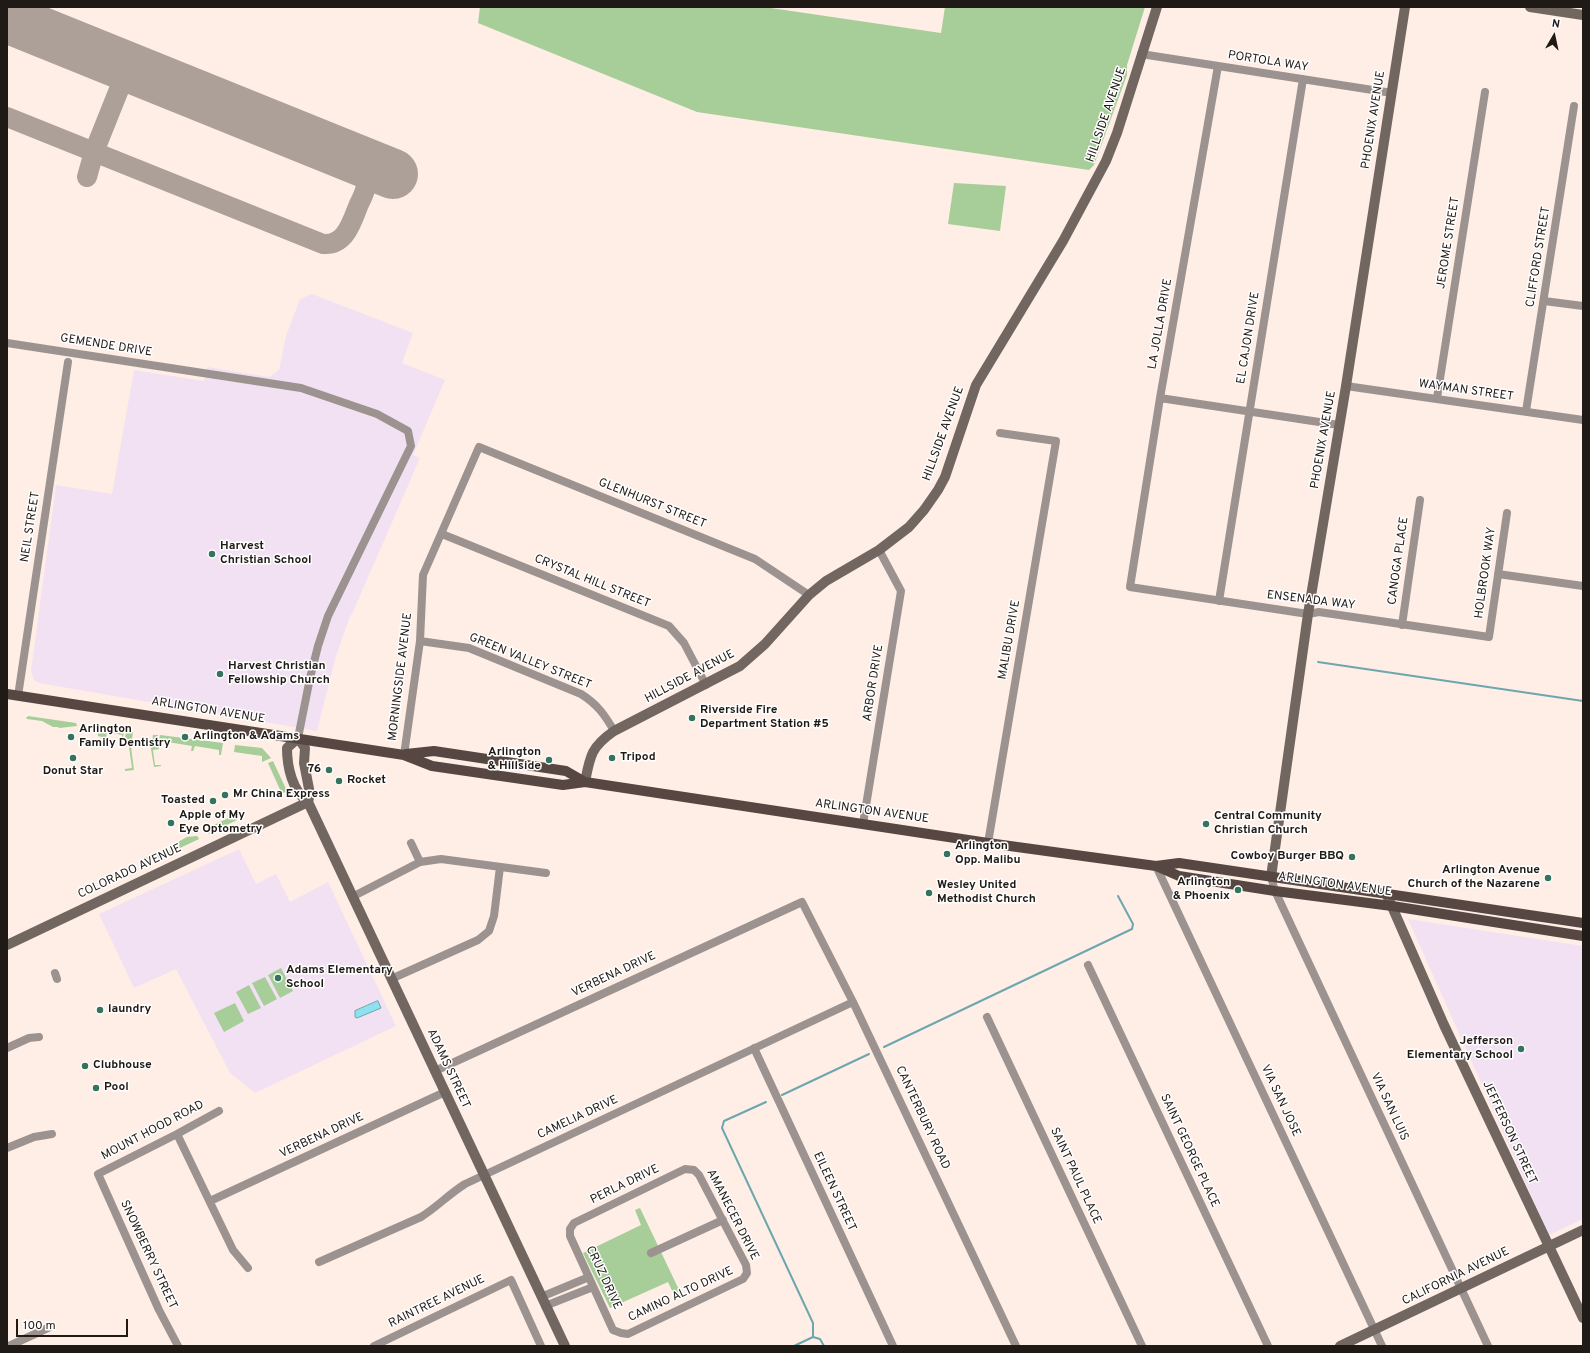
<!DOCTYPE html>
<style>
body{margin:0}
#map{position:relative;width:1590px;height:1353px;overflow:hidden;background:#feeee6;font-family:Overpass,sans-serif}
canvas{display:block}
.frame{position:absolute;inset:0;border:8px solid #201a16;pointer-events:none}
.north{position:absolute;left:1534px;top:16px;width:40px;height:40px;-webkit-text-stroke:3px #fff;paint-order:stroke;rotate:9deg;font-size:11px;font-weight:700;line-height:16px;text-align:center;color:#201a16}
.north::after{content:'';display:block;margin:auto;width:14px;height:18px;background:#201a16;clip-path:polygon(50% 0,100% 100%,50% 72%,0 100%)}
.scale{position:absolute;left:16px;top:1319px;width:112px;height:18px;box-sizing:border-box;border:2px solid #201a16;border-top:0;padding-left:5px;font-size:12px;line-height:14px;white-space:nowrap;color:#201a16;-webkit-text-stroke:3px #fff;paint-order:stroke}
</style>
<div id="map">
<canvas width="1590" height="1353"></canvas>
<div class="frame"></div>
<div class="north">N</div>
<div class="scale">100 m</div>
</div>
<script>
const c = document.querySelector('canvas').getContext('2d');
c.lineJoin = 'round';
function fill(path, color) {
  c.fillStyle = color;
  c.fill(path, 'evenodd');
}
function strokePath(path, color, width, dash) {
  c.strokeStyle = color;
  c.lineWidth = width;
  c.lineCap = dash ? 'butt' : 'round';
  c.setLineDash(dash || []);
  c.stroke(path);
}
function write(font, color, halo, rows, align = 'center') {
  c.font = font + ' Overpass,sans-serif';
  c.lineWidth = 3;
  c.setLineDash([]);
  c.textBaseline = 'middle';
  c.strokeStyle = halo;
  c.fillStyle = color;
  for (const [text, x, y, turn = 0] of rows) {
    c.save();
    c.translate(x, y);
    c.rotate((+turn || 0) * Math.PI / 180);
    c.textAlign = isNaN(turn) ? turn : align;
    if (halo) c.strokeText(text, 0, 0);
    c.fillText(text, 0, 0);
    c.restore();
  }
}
const education = new Path2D(`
 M312,294L413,333L402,363L445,380L413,455L420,458L352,614L350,616L336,656L317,731L39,683L34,680L31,671L56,485L112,494L134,370L204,381L207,367L269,377L279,370L286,336L300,299Z
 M239,849L256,884L276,874L290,902L328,882L396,1026L255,1093L230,1073L176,969L134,988L99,914Z
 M1408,919L1583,946V1219L1549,1235Z`);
const green = new Path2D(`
 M480,7H764L941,33L945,7H1145L1127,65V75L1094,165L1089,170L697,112L478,23Z
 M954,183L1006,186L1000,231L948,224Z
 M28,716L76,723L77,726L59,728L58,727H53L42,721L27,719L26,717H28Z
 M98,726L124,730L123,738L121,740L122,735L107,732L106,738L98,736L97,728Z
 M126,730L133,732L131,747L134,770L125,771V769L132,768L128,740L122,741L125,739Z
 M153,735H158L156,744L159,747V749L153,750L155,765H161V766L154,767L151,749Z
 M160,735L223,743L221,755H219V750L195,746L193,751H191L192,746L162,741L161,746L158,743Z
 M235,745L262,748L271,758L262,762V756L234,752Z
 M273,761L287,791L282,794L268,763Z
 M230,817L236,818L237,820L208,834L207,831L210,827Z
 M197,836L199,839L144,865L143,858L156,856L155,852L169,851L179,846L178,842L187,837Z
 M281,968L293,991L280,998L268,975Z
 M265,977L277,999L264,1006L252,983Z
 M249,985L261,1008L248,1014L236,992Z
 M235,1003L244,1021L224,1032L214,1013Z
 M640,1208L681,1294L675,1297L668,1282L610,1308L583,1253L641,1225L635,1210Z`);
const water = new Path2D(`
 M378,1001L381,1008L357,1018L355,1017V1011Z`);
const stream = new Path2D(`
 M1318,662L1583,701
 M884,1047L1132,929L1133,924L1118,896
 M782,1095L869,1054
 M766,1102L724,1121L722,1128L813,1323V1337
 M794,1346L813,1337L820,1339L824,1346`);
const taxiway = new Path2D(`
 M7,117L323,244C346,246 352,221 359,204C362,198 366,191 366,184C365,176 360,167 358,160
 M87,177L94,152L128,67`);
const runway = new Path2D(`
 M7,18L393,174`);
const street = new Path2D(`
 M1141,54L1392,93
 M1218,66L1160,398L1130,587L1308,614L1319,612L1489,637L1507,513
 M1544,301L1583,306
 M7,343L301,388L377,414L408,431L411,446L328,616L318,646L310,678L298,738
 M1346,386L1583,420
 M1160,398L1339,425
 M1437,398L1485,92
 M1526,411L1574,106
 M442,534L669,626L684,643L706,685
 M1498,574L1583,586
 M1219,601L1303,79
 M1402,625L1420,500
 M420,641L469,648L581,694C597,704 605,715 614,731
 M18,696L68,362
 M404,755L420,641L423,575L479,447L755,559L809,595
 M863,824L901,591L879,550
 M411,843L420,862
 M988,843L1056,441L1000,433
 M1156,866L1382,1346
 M1271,877L1275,891L1488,1346
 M352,897L420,862L441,859L546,873
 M1088,965L1268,1346
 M55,973L57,979
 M391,979L478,940L489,931L494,916L500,867
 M987,1017L1142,1346
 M7,1048L29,1038L39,1037
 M754,1048L893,1346
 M435,1071L802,902L853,1002L1016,1346
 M177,1134L233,1250L248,1268
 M7,1148L34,1137L52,1134
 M685,1169L694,1170L699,1175L746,1265L747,1273L743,1279L628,1334L621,1333L613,1330L570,1236V1229L574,1223Z
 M210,1201L445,1092
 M651,1253L723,1220
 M319,1262L421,1217C437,1207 449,1194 465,1184L853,1002
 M541,1297L589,1277
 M545,1306L593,1287
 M9,1346L50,1327
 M178,1346L159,1310L98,1174L177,1134L219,1111
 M374,1346L511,1280L541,1346`);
const secondary = new Path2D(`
 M1530,7L1583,15
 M585,782C590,756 591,747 614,731L740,666L765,644L809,595L826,581L879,550L909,527L924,510L938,490L945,477L976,385L1063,241L1106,161L1117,133L1157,7
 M308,802L310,794L304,763L305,748L298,738L287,748C287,766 292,791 308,802L565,1346
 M1271,877L1308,614L1346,386L1405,7
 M1386,893L1444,1025L1583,1318
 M7,945L308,802
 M1340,1346L1583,1230`);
const primary = new Path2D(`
 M7,694L404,755L432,766L563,785L585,782L988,843L1156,866L1179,863L1583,923
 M406,754L434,751L566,771L585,782
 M1156,866L1179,876L1275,891L1392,906L1583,936`);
const markers = [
 [212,554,4,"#35735f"],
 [220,674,4,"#35735f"],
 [692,718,4,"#35735f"],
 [71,737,4,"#35735f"],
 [185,737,4,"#35735f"],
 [73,758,4,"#35735f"],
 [612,758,4,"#35735f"],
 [549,760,4,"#35735f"],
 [329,770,4,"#35735f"],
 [339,781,4,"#35735f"],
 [225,795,4,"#35735f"],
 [213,801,4,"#35735f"],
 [171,823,4,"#35735f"],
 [1206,824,4,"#35735f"],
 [947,854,4,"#35735f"],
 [1352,857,4,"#35735f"],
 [1548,878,4,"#35735f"],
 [1238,890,4,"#35735f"],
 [929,893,4,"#35735f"],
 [278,978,4,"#35735f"],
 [100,1010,4,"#35735f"],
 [1521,1049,4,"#35735f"],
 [85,1066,4,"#35735f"],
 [96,1088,4,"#35735f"]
];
const streetNames = [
 ["PORTOLA WAY",1268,62,9],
 ["HILLSIDE AVENUE",1107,115,-71],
 ["PHOENIX AVENUE",1374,120,-81],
 ["JEROME STREET",1449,243,-81],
 ["CLIFFORD STREET",1539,257,-81],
 ["LA JOLLA DRIVE",1161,324,-80],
 ["EL CAJON DRIVE",1249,338,-81],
 ["GEMENDE DRIVE",106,346,9],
 ["WAYMAN STREET",1466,391,8],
 ["HILLSIDE AVENUE",944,434,-70],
 ["PHOENIX AVENUE",1324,440,-80],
 ["GLENHURST STREET",652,504,22],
 ["NEIL STREET",31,527,-81],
 ["CANOGA PLACE",1399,561,-82],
 ["HOLBROOK WAY",1486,573,-82],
 ["CRYSTAL HILL STREET",592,582,22],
 ["ENSENADA WAY",1311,601,7],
 ["MALIBU DRIVE",1010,640,-80],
 ["GREEN VALLEY STREET",530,662,22],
 ["MORNINGSIDE AVENUE",401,677,-83],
 ["HILLSIDE AVENUE",690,677,-28],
 ["ARBOR DRIVE",874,683,-81],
 ["ARLINGTON AVENUE",208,711,9],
 ["ARLINGTON AVENUE",872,812,8],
 ["COLORADO AVENUE",130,872,-25],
 ["ARLINGTON AVENUE",1335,885,8],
 ["VERBENA DRIVE",614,975,-25],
 ["ADAMS STREET",448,1069,65],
 ["VIA SAN JOSE",1280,1101,65],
 ["VIA SAN LUIS",1389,1107,65],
 ["CAMELIA DRIVE",578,1118,-25],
 ["CANTERBURY ROAD",922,1118,65],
 ["MOUNT HOOD ROAD",153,1131,-28],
 ["JEFFERSON STREET",1509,1133,65],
 ["VERBENA DRIVE",322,1136,-25],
 ["SAINT GEORGE PLACE",1189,1151,65],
 ["SAINT PAUL PLACE",1075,1176,65],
 ["PERLA DRIVE",625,1185,-26],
 ["EILEEN STREET",834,1192,65],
 ["AMANECER DRIVE",732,1215,63],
 ["SNOWBERRY STREET",148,1255,65],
 ["CALIFORNIA AVENUE",1456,1277,-26],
 ["CRUZ DRIVE",603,1278,65],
 ["CAMINO ALTO DRIVE",681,1295,-25],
 ["RAINTREE AVENUE",437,1302,-26]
];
const poiNames = [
 ["Harvest",220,547],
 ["Christian School",220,561],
 ["Harvest Christian",228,667],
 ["Fellowship Church",228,681],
 ["Riverside Fire",700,711],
 ["Department Station #5",700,725],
 ["Arlington",79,730],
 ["Family Dentistry",79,744],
 ["Arlington & Adams",193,737],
 ["Arlington",541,753,"right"],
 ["& Hillside",541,767,"right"],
 ["Tripod",620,758],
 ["76",321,770,"right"],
 ["Donut Star",73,772,"center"],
 ["Rocket",347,781],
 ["Mr China Express",233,795],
 ["Toasted",205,801,"right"],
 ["Apple of My",179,816],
 ["Eye Optometry",179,830],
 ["Central Community",1214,817],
 ["Christian Church",1214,831],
 ["Arlington",955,847],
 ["Opp. Malibu",955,861],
 ["Cowboy Burger BBQ",1344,857,"right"],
 ["Arlington Avenue",1540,871,"right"],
 ["Church of the Nazarene",1540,885,"right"],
 ["Arlington",1230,883,"right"],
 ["& Phoenix",1230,897,"right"],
 ["Wesley United",937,886],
 ["Methodist Church",937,900],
 ["Adams Elementary",286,971],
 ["School",286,985],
 ["laundry",108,1010],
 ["Jefferson",1513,1042,"right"],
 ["Elementary School",1513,1056,"right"],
 ["Clubhouse",93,1066],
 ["Pool",104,1088]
];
fill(education, '#f2e1f3');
fill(green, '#a7cd99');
fill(water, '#8ee2ef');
strokePath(water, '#6da6ae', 1);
strokePath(stream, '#6da6ae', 2);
strokePath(taxiway, '#aca099', 20);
strokePath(runway, '#aca099', 50);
strokePath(street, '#9c9390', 8);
strokePath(secondary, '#726661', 10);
strokePath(primary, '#564742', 10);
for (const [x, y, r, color] of markers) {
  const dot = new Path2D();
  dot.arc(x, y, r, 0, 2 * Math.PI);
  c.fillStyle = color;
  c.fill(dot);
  strokePath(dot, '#fff', 1.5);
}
write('12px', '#201a16', '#fff', streetNames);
write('bold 12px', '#201a16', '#fff', poiNames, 'left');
</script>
